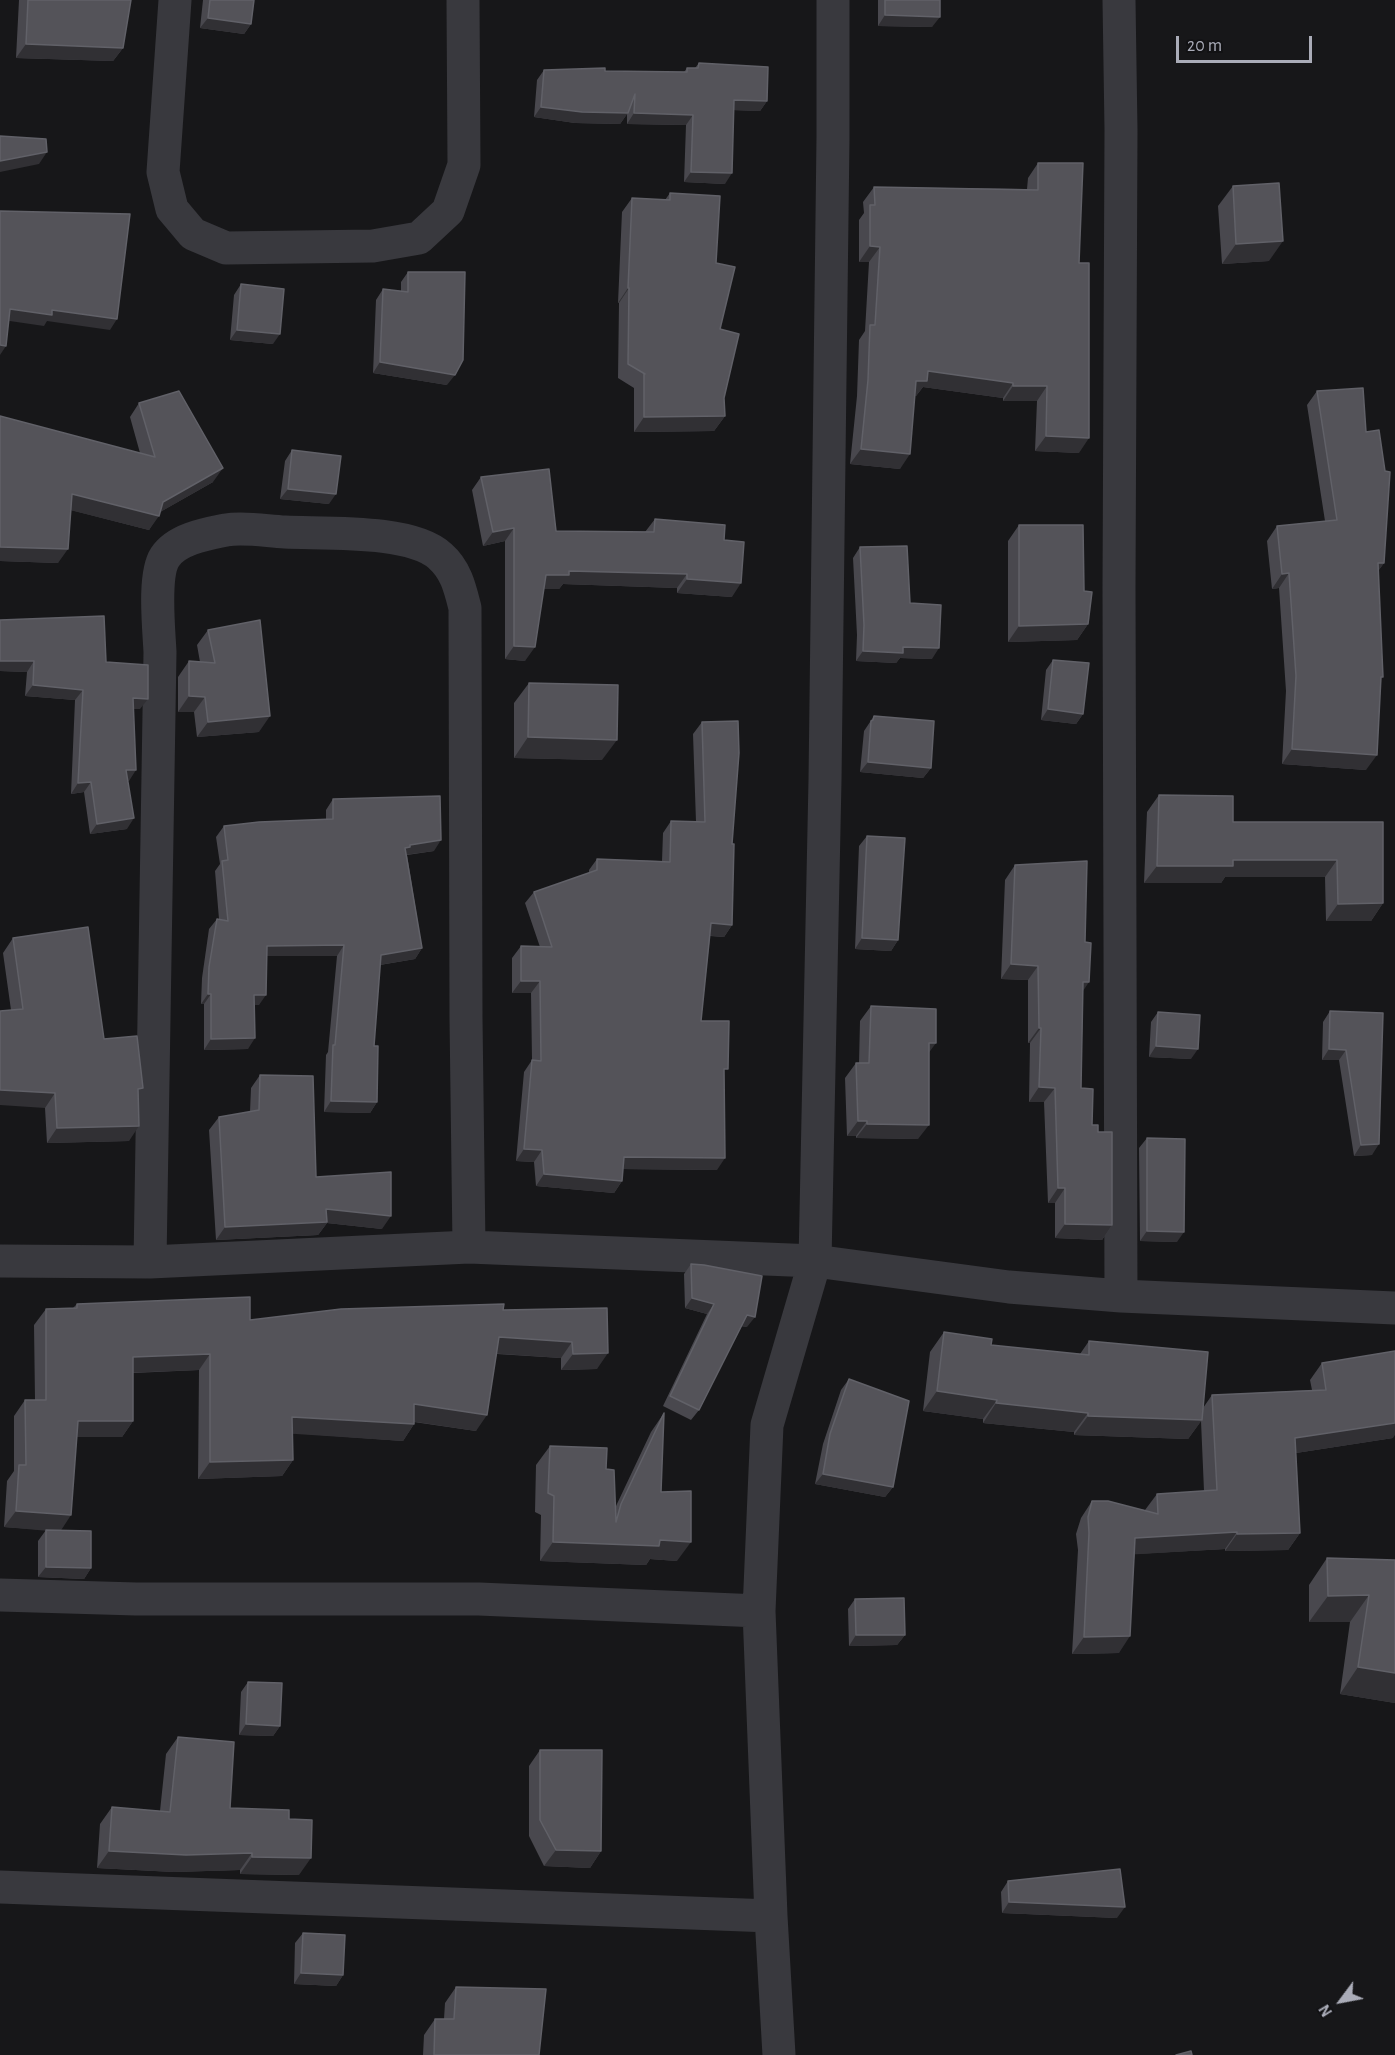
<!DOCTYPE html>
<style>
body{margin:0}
#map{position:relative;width:1395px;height:2055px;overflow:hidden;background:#171719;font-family:"Alegreya Sans",sans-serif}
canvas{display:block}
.north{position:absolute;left:1311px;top:1971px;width:60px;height:60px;-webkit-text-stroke:4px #121214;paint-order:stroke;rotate:238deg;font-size:16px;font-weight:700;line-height:24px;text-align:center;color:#aaacb8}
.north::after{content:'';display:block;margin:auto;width:21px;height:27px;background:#aaacb8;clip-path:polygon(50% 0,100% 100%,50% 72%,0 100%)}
.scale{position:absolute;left:1176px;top:36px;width:136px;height:27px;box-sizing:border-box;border:3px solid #aaacb8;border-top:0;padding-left:8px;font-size:18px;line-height:21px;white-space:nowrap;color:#aaacb8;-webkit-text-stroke:4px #121214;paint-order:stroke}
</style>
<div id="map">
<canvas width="1395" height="2055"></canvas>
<div class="north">N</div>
<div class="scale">20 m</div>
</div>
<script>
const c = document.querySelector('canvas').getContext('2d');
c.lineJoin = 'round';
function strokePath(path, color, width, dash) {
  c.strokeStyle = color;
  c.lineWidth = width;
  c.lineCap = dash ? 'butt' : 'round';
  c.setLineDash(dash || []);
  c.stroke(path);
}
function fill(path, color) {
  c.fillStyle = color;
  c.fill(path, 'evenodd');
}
const street = new Path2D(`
 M175,0L163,172L172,209L193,234L226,248L373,246L419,238L448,211L464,165L463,0
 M1119,0L1121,130L1119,587L1121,1296
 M0,1261L150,1262L469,1247L815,1261L1009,1287L1121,1296L1395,1308
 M150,1262L160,652C159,630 153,575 165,557C177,539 206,534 226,530C244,527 266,531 285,532C324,534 411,529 440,556C456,570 460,588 465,608L466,1018L469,1247
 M0,1595L136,1599H479L759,1611
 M0,1887L771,1916
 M779,2055L771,1916L759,1611L767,1425L815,1261L825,780L833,137V0`);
const wall = new Path2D(`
 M19,0H131L123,48L113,61L16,58Z
 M203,0H254L251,24L244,34L200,28Z
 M878,0H940L932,27L878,26Z
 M699,63L767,101L760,111L734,110L725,184L684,182L686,125L627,124V114L620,124L575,123L534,117L537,80L544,70L684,72L687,68H695Z
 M1038,163L1079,263V453L1035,451L1037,401H1003V398L923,387L916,396H915L900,469L850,464L857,396L859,340L865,331L869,262H859V220L864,213L863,202L874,187L1027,189L1028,178Z
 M1233,186L1269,261L1222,264L1218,206Z
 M670,193L716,263L725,416L714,431L634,432V388L618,378L619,303H618L622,212L632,198L665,200Z
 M408,272L447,385L373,373L376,300L383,289L401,291V282Z
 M241,284L273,344L230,340L234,295Z
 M1317,391L1366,432L1384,563L1378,571L1381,680L1366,770L1282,764L1286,691L1279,588L1272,589L1267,541L1277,526L1325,521L1307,405Z
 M139,403L213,482L160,512L149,530L71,510L58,563L0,561L140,453L130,417Z
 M292,450L329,504L280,499L285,461Z
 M481,477L556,531L645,532L655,519L724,540L732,597L677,593V588L563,584L559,589H544L525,661L505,659V541L483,546L472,490Z
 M1019,525L1084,591L1088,624L1077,640L1008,642V541Z
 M860,547L910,603L932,659L900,658L896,663L856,661L857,635L853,558Z
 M0,620L106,662L140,709H134L129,781H128L127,829L90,834L84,792L71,794L75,700L25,696L27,672L0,671Z
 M208,630L259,732L197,737L194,712H178V677L189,661L200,662L197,645Z
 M1053,660L1083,714L1076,724L1041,720L1046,670Z
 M529,683L602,760L514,758V703Z
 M874,716L931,768L923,778L860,772L864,731Z
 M702,722L732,844V925L724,937L710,936L701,1021L724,1075L717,1170L623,1169L622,1181L614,1193L536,1186L534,1162L516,1161L524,1072L532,1060L531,993H512V958L521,946L540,947L525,903L534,892L589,873V870L597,859L662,861L663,833L671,821L696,822L693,734Z
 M1159,795L1233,822H1383V903L1371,921H1326L1325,877H1225L1221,883H1144L1147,812Z
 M333,799L434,851L407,855L422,948L415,959L380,965L374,1046L377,1102L370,1113L324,1112L326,1055L328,1052L337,956H267L259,1005H254L248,1049L204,1050V1004H201L202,978L209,929L217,919H219L215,871L220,864L216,837L224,826L326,819V810Z
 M867,836L898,940L891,951L855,949L859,846Z
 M1015,865L1083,991L1081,1088L1092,1125L1098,1132L1112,1225L1102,1240L1055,1238V1203H1048L1044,1102H1029L1030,1043H1028V980L1001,979L1005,880Z
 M13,938L104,1039L138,1095L129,1141L47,1143L45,1108L11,1010L3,953Z
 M871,1006L929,1052L918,1139L856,1138V1136H847L845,1078L856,1063H859L860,1021Z
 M1330,1011L1383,1013L1372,1155L1354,1156L1339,1060H1322L1323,1022Z
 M1158,1012L1191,1059L1149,1057L1151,1022Z
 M260,1075L316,1177L382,1229L327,1223L318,1235L216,1240L209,1130L219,1117L250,1112L251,1088Z
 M1147,1138L1177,1242L1140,1241L1139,1148Z
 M691,1264L747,1327L741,1326L699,1410L691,1420L663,1406L707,1314L685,1308L684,1274Z
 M77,1304L250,1320L503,1310L607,1308L597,1369L561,1370V1358L497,1354L476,1431L414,1422V1424L403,1441L292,1433L293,1460L282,1476L198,1479L199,1370L133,1373V1421L122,1437H77L60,1530L91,1568L84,1579L38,1577V1541L46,1530L4,1527L7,1481L14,1471V1416L25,1400H35L34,1325L46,1309L73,1308Z
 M944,1332L991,1345L1080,1354L1089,1341L1203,1408L1212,1395L1312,1390L1310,1380L1322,1363L1393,1438L1296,1453L1300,1533L1288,1550L1225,1551V1549L1135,1554L1119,1653L1072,1654L1078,1550L1076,1534L1081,1518L1092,1501L1145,1510L1157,1494L1204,1491L1201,1421L1188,1439L1074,1435V1432L983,1423V1419L923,1411L930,1352Z
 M849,1379L893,1487L885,1497L815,1484L823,1444L841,1390Z
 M664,1413L661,1492L677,1561L650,1559L646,1565L540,1561L541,1515L535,1512L536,1465L550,1446L606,1469L616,1506L651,1432Z
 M1327,1558L1395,1560V1703L1340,1694L1350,1622H1309V1585Z
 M855,1599L905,1635L897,1645L849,1646L848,1609Z
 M248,1682L280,1726L273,1736L239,1735L241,1692Z
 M178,1737L230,1808L289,1819L299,1875L240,1874V1870L174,1872L97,1868L100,1824L112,1807L160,1811L166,1754Z
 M540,1750L601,1851L590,1868L544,1866L529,1836V1766Z
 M1008,1881L1117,1918L1002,1913L1001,1892Z
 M303,1933L343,1975L336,1986L294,1984L295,1943Z
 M456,1987L539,2055H423L424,2035L435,2019H444L445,2003Z`);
const shadedWall = new Path2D(`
 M885,15L940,17L932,27L878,26Z
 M208,18L251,24L244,34L200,28Z
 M26,44L123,48L113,61L16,58Z
 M734,100L767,101L760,111L727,110Z
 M541,107L628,113L620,124L575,123L534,117Z
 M634,113L693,115L686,125L627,124Z
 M47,152L39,164L0,172V161Z
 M691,172L732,173L725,184L684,182Z
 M1283,241L1269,261L1222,264L1236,244Z
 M870,246L880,247L869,262H859Z
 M628,288H629L619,303H618Z
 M10,309L52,310L117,319L110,330L47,321L44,326L3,320Z
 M237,330L280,334L273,344L230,340Z
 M0,345L6,346L0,355Z
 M380,362L455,375L447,385L373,373Z
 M928,371L1013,383L1003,398L923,387L916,396H905L916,381Z
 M1013,386H1047L1037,401H1003Z
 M725,416L714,431L634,432L644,417Z
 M1046,436L1089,438L1079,453L1035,451Z
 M861,449L910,454L900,469L850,464Z
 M223,468L213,482L155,515L159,516L149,530L62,508L72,494L163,502Z
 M288,489L336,494L329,504L280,499Z
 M514,528L505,541L483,546L493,532Z
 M0,547L68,549L58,563L0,561Z
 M1378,563H1384L1373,578Z
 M569,571L687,574L677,588L563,584L559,589H537L546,575Z
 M1289,573L1279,588L1272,589L1282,574Z
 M687,579L741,583L732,597L677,593Z
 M1088,624L1077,640L1008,642L1019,626Z
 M514,646L535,647L525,661L505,659Z
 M903,647L939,648L932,659L900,658L896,663L856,661L863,651Z
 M0,661H34L27,672L0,671Z
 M33,685L83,690L75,700L25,696Z
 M189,696L205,697L194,712H178Z
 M133,698L148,699L140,709H126Z
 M1048,709L1083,714L1076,724L1041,720Z
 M270,716L259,732L197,737L208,722Z
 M528,737L617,740L602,760L514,758Z
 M1292,749L1377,755L1366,770L1282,764Z
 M868,762L931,768L923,778L860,772Z
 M126,770H136L129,781H119Z
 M91,782L84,792L71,794L78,783Z
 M134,818L127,829L90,834L97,824Z
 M441,840L434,851L404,855L405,848L410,845Z
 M1233,860H1337L1325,877H1225L1221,883H1144L1157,866Z
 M1383,903L1371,921H1326L1338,904Z
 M711,923L732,925L724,937L703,935Z
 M862,938L898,940L891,951L855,949Z
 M344,945L337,956H259L267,946Z
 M422,948L415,959L373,966L381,955Z
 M1011,964L1038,966L1028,980L1001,979Z
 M521,981H540L531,993H512Z
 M1083,982H1089L1079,997Z
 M208,994H211L204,1004H201Z
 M254,995H266L259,1005H246Z
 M1039,1028H1041L1030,1043H1028Z
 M255,1038L248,1049L204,1050L211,1039Z
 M929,1043H936L925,1058Z
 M1156,1046L1198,1049L1191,1059L1149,1057Z
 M1329,1049L1346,1050L1339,1060H1322Z
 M1039,1087L1055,1088L1044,1102H1029Z
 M0,1090L55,1093L45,1108L0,1105Z
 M331,1101L377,1102L370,1113L324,1112Z
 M858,1121H867L856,1136H847Z
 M867,1124L929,1125L918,1139L856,1138Z
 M139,1126L129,1141L47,1143L57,1128Z
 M1379,1144L1372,1155L1354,1156L1361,1145Z
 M524,1149L542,1150L534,1162L516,1161Z
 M624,1157L725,1158L717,1170L616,1169Z
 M544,1174L622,1181L614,1193L536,1186Z
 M1058,1188H1065L1055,1203H1048Z
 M326,1209L391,1216L382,1229L327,1223L318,1235L216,1240L225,1227Z
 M1065,1224L1112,1225L1102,1240L1055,1238Z
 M1147,1231L1184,1232L1177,1242L1140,1241Z
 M692,1298L714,1304L707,1314L685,1308Z
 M747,1315L755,1317L747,1327L739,1326Z
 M499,1337L572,1342L561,1358L488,1353Z
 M608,1353L597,1369L561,1370L573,1354Z
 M210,1354L199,1370L122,1373L133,1357Z
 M937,1391L997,1400L983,1419L923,1411Z
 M996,1403L1088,1413L1074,1432L983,1423Z
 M414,1404L487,1415L476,1431L403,1420Z
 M1088,1416L1202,1420L1188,1439L1074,1435Z
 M292,1417L414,1424L403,1441L281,1433Z
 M78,1421H133L122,1437H67Z
 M1395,1423V1435L1393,1438L1283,1455L1295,1438Z
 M293,1460L282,1476L198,1479L210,1462Z
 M823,1474L893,1487L885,1497L815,1484Z
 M16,1511L71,1515L60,1532L4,1527Z
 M1237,1532L1225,1549L1124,1555L1135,1538Z
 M1300,1533L1288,1550L1225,1551L1237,1534Z
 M660,1540L691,1542L677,1561L650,1559L646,1565L540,1561L553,1542Z
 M46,1567L91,1568L84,1579L38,1577Z
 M1369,1595L1350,1622H1309L1328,1596Z
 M856,1635H905L897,1645L849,1646Z
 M1130,1636L1119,1653L1072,1654L1084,1637Z
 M1358,1667L1395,1673V1703L1340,1694Z
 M246,1724L280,1726L273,1736L239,1735Z
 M556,1850L601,1851L590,1868L544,1866Z
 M109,1851L252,1853L240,1870L174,1872L97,1868Z
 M252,1857L311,1858L299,1875L240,1874Z
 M1009,1902L1125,1907L1117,1918L1002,1913Z
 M301,1973L343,1975L336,1986L294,1984Z`);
const building = new Path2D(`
 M28,0H131L123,48L26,44Z
 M210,0H254L251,24L208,18Z
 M885,0H940V17L885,15Z
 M699,63L768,67L767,101L734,100L732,173L691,172L693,115L634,113L635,94L628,113L582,112L541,107L544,70L605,68V71L687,72V68H698Z
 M0,136L46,139L47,152L0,161Z
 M1038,163H1083L1079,263H1089V438L1046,436L1047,386H1013V383L928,371L927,381H916L910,454L861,449L868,380L870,325H875L880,247L870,246V205H875L874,187L1038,190Z
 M1279,183L1283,241L1236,244L1233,186Z
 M670,193L720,196L716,263L735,267L720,329L739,334L724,398L725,416L644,417V374H645L628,364L629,288H628L632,198L670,200Z
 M0,211L130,214L117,319L52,310V315L10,309L6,346L0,345Z
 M408,272H465L463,360L455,375L380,362L383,289L408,292Z
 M241,284L284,289L280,334L237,330Z
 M1363,388L1366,432L1379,430L1385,471L1390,472L1384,563H1378L1383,677H1381L1377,755L1292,749L1296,676L1289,573L1282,574L1277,526L1337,520L1317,391Z
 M179,391L223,468L163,502L159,516L72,494L68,549L0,547V416L155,457L139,403Z
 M292,450L341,456L336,494L288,489Z
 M549,469L556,531L654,532L655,519L725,525L724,540L744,542L741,583L687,579V574L569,571V575H546L535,647L514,646V528L493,532L481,477Z
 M1019,525H1083L1084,591L1092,592L1088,624L1019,626Z
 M907,546L910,603L941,605L939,648L903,647V653L863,651L864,625L860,547Z
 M104,616L106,662L148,665V699L133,698L136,770H126L134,818L97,824L91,782L78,783L83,690L33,685L34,661H0V620Z
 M260,620L270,716L208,722L205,697L189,696V661L215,663L208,630Z
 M1053,660L1089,663L1083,714L1048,709Z
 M529,683L618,685L617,740L528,737Z
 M874,716L934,721L931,768L868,762L871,721L873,720Z
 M738,721L739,753L732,844H734L732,925L711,923L701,1021H729L728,1069H724L725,1158L624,1157L622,1181L544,1174L542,1150L524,1149L532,1060L541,1061L540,981H521V946L552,947L534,892L597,870V859L670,862L671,821L705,822L702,722Z
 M1159,795L1233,796V822H1383V903L1338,904L1337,860H1233V866H1157Z
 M440,796L441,840L410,845V847L405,848L422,948L381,955L374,1046H378L377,1102L331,1101L333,1045H335L344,945L267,946L266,995H254L255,1038L211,1039V994H208L209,967L217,919L228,921L222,861L228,860L224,826L259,822L333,819V799Z
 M867,836L905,838L898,940L862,938Z
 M1087,861L1085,942L1091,943L1089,982H1083L1081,1088L1093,1089L1092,1125H1098V1132H1112V1225L1065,1224V1188H1058L1055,1088L1039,1087L1041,1028H1039L1038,966L1011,964L1015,865Z
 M88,927L104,1039L137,1036L143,1088L138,1089L139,1126L57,1128L55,1093L0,1090V1011L23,1009L13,938Z
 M871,1006L936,1009V1043H929V1125L867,1124V1121H858L856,1063H869Z
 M1330,1011L1383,1013L1379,1144L1361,1145L1346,1050L1329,1049Z
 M1158,1012L1200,1015L1198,1049L1156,1046Z
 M260,1075L313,1076L316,1177L391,1172V1216L326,1209L327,1222L225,1227L219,1117L259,1110Z
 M1147,1138L1185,1139L1184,1232L1147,1231Z
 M691,1264L704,1265L762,1276L755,1317L747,1315L699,1410L670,1396L714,1304L692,1298Z
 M250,1297V1320L341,1309L504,1304L503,1310L607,1308L608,1353L573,1354L572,1342L499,1337L487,1415L414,1404V1424L292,1417L293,1460L210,1462V1354L133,1357V1421H78L71,1515L16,1511L19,1465H26L25,1400H46V1309L77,1308V1304Z
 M944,1332L992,1339L991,1345L1089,1355V1341L1208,1352L1202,1420L1088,1416V1413L996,1403L997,1400L937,1391Z
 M1395,1351V1423L1295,1438L1300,1533L1237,1534V1532L1135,1538L1130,1636L1084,1637L1089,1533L1088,1517L1092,1501H1108L1158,1514L1157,1494L1217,1490L1212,1395L1326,1390L1322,1363Z
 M849,1379L909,1401L893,1487L823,1474L830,1434Z
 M664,1413L661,1492L691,1491V1542L660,1540L659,1546L553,1542L554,1496L548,1493L550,1446L607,1448L606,1469L614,1470L616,1522L621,1504Z
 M46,1530L91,1531V1568L46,1567Z
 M1327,1558L1395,1560V1673L1358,1667L1369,1595L1328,1596Z
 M904,1598L905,1635H856L855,1599Z
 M248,1682L282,1683L280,1726L246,1724Z
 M178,1737L234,1742L230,1808L289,1810V1819L312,1820L311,1858L252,1857V1853L186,1855L109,1851L112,1807L170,1812Z
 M540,1750H602L601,1851L556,1850L540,1820Z
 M1120,1869L1125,1907L1009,1902L1008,1881Z
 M303,1933L345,1935L343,1975L301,1973Z
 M456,1987L546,1989L539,2055H434L435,2019H454Z
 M1191,2051L1192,2055H1176Z`);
strokePath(street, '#39393e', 33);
fill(wall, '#49484e');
fill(shadedWall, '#313034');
fill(building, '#545359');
strokePath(building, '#616168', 1.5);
</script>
